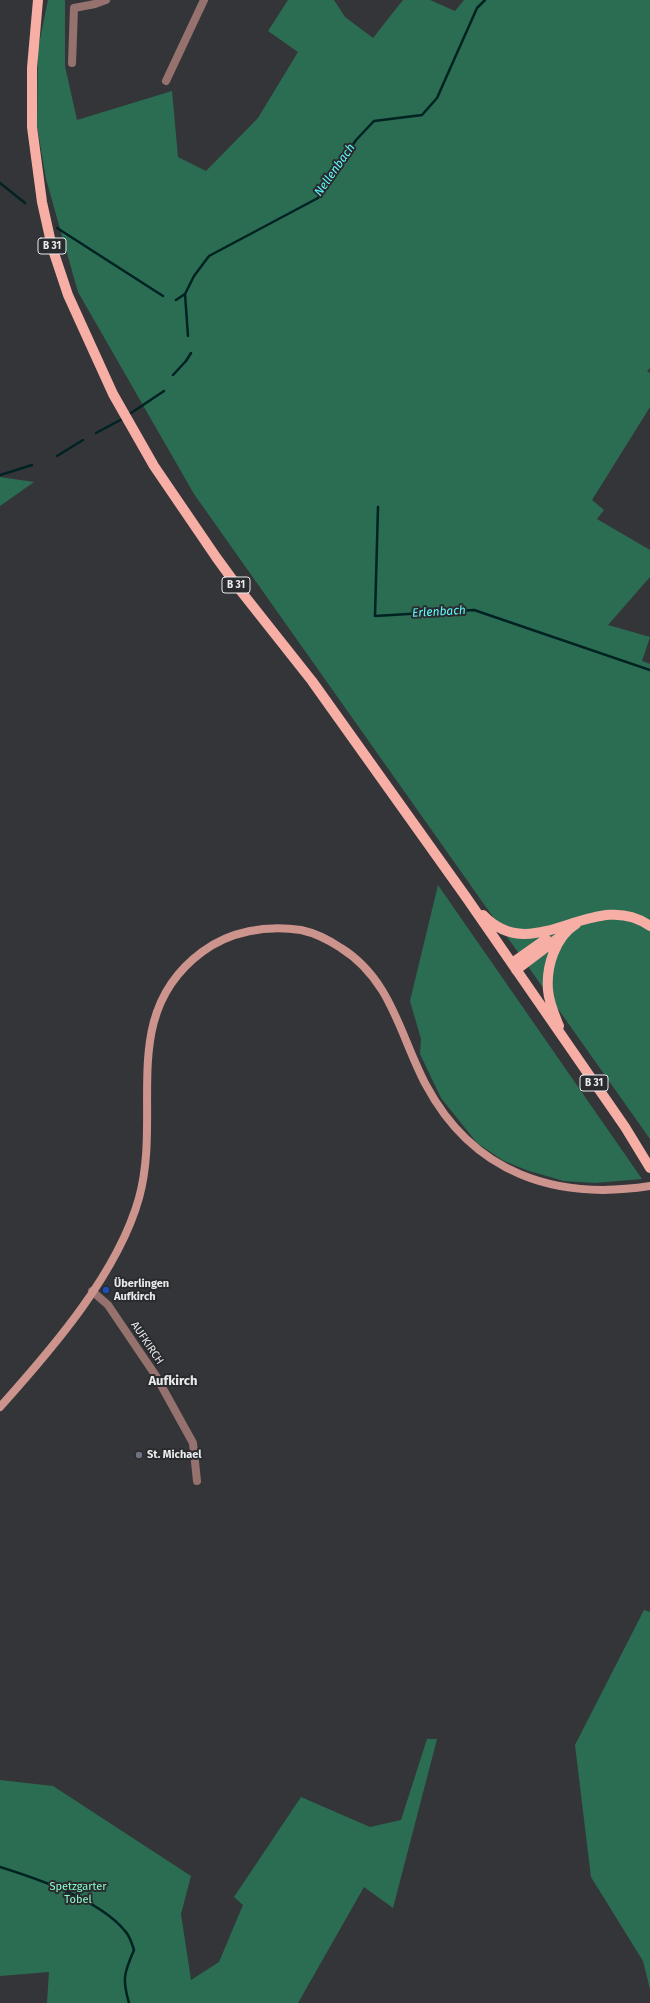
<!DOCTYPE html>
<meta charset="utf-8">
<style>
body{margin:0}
canvas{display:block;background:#343538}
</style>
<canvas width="650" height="2003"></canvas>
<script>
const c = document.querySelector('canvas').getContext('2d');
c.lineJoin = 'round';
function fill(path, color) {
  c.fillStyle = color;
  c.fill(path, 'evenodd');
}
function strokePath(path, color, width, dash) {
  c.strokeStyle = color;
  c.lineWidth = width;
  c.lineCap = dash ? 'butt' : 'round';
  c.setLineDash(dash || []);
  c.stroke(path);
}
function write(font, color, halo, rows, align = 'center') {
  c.font = font + ' "Fira Sans",sans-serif';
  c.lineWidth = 4;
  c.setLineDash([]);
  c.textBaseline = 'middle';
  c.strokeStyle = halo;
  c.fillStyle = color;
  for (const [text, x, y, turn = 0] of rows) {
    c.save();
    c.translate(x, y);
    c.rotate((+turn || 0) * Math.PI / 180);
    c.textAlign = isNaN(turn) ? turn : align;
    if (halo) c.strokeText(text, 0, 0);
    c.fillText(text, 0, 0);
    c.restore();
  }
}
const green = new Path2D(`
 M48,0H65V66L77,120L172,91L178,157L206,171L258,118L298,52L268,31L288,0H334L345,17L373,38L403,0H430L455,11L464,0H650V368L647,371L650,373V407L592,500L604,510L597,519L650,550V577L608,625L650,637L642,661L650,664V1139L194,494L78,292L46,179L37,126L38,49Z
 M0,477L34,482L0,506Z
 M438,885L642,1179L595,1183L564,1181L529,1171L504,1161L477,1143L441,1098L420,1054L421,1039L410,1001Z
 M644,1610L650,1612V1989L643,1961L591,1877L575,1745Z
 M427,1739H437L393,1908L364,1887L298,2003H47L49,1972L0,1976V1780L53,1786L191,1876L181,1914L191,1980L219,1962L243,1905L234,1897L301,1797L370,1827L401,1820Z`);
const stream = new Path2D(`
 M0,183L25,203
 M57,228L163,296
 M176,300L185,294
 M188,336L185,294L194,276L209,256L318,198L356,140L374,121L422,115L437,98L477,8L485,0
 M173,375L186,361L191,353
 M128,415L164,391
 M96,433L124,418
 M57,456L83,440
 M0,475L32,465
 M378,507L375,616L474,610L650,670
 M0,1867C38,1879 100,1900 125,1931C130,1936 132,1944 134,1950C124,1973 122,1979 129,2003`);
const street = new Path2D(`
 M72,63L74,8L95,4L106,0
 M166,81L204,0
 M92,1291L108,1305L156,1376L193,1443L197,1481`);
const secondary = new Path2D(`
 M0,1407C52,1349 118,1273 139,1198C163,1111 117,1015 202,952C230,931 266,925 301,930C315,933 329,940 341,948C392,980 400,1036 426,1085C473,1173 555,1201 650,1186`);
const primary = new Path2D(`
 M38,0L32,68V127L42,202L52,247L68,295L113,394L154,466L216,557L240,590L312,681L466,897L625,1127L650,1168
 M483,915C534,969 594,886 650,926
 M512,963L546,939
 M516,970L561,936
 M559,1026C554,1014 549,1003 548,990C546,967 555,937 576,924`);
const markers = [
 [106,1290,4,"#1a4fb4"],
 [139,1455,4,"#6b7280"]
];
const shields = [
 [52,246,28],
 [236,585,28],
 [594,1083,28]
];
const shieldNames = [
 ["B 31",52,246],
 ["B 31",236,585],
 ["B 31",594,1083]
];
const poiNames = [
 ["Überlingen",114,1284],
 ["Aufkirch",114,1297],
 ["St. Michael",147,1455]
];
const streetNames = [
 ["AUFKIRCH",147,1343,56]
];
const parkNames = [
 ["Spetzgarter",78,1887],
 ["Tobel",78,1900]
];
const waterNames = [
 ["Nellenbach",335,170,-55],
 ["Erlenbach",439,612,-3]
];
const quarterNames = [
 ["Aufkirch",173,1381]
];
fill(green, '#2a6d52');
strokePath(stream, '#002223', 2.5);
strokePath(street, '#96726e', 8);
strokePath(secondary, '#cc948d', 8);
strokePath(primary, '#f6aea5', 10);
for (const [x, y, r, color] of markers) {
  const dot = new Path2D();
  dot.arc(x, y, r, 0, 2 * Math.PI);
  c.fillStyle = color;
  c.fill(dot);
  strokePath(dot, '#2a2b2e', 1.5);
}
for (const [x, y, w] of shields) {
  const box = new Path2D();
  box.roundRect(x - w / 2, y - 8, w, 16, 3);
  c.fillStyle = '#2a2b2e';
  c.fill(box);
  strokePath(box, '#e9eaec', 1);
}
write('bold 10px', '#e9eaec', null, shieldNames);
write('bold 11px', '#e9eaec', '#2a2b2e', poiNames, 'left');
write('11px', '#e9eaec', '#2a2b2e', streetNames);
write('11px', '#86fdc9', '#2a2b2e', parkNames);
write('italic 12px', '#5dfcfd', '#2a2b2e', waterNames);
write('bold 13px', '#e9eaec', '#2a2b2e', quarterNames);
</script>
